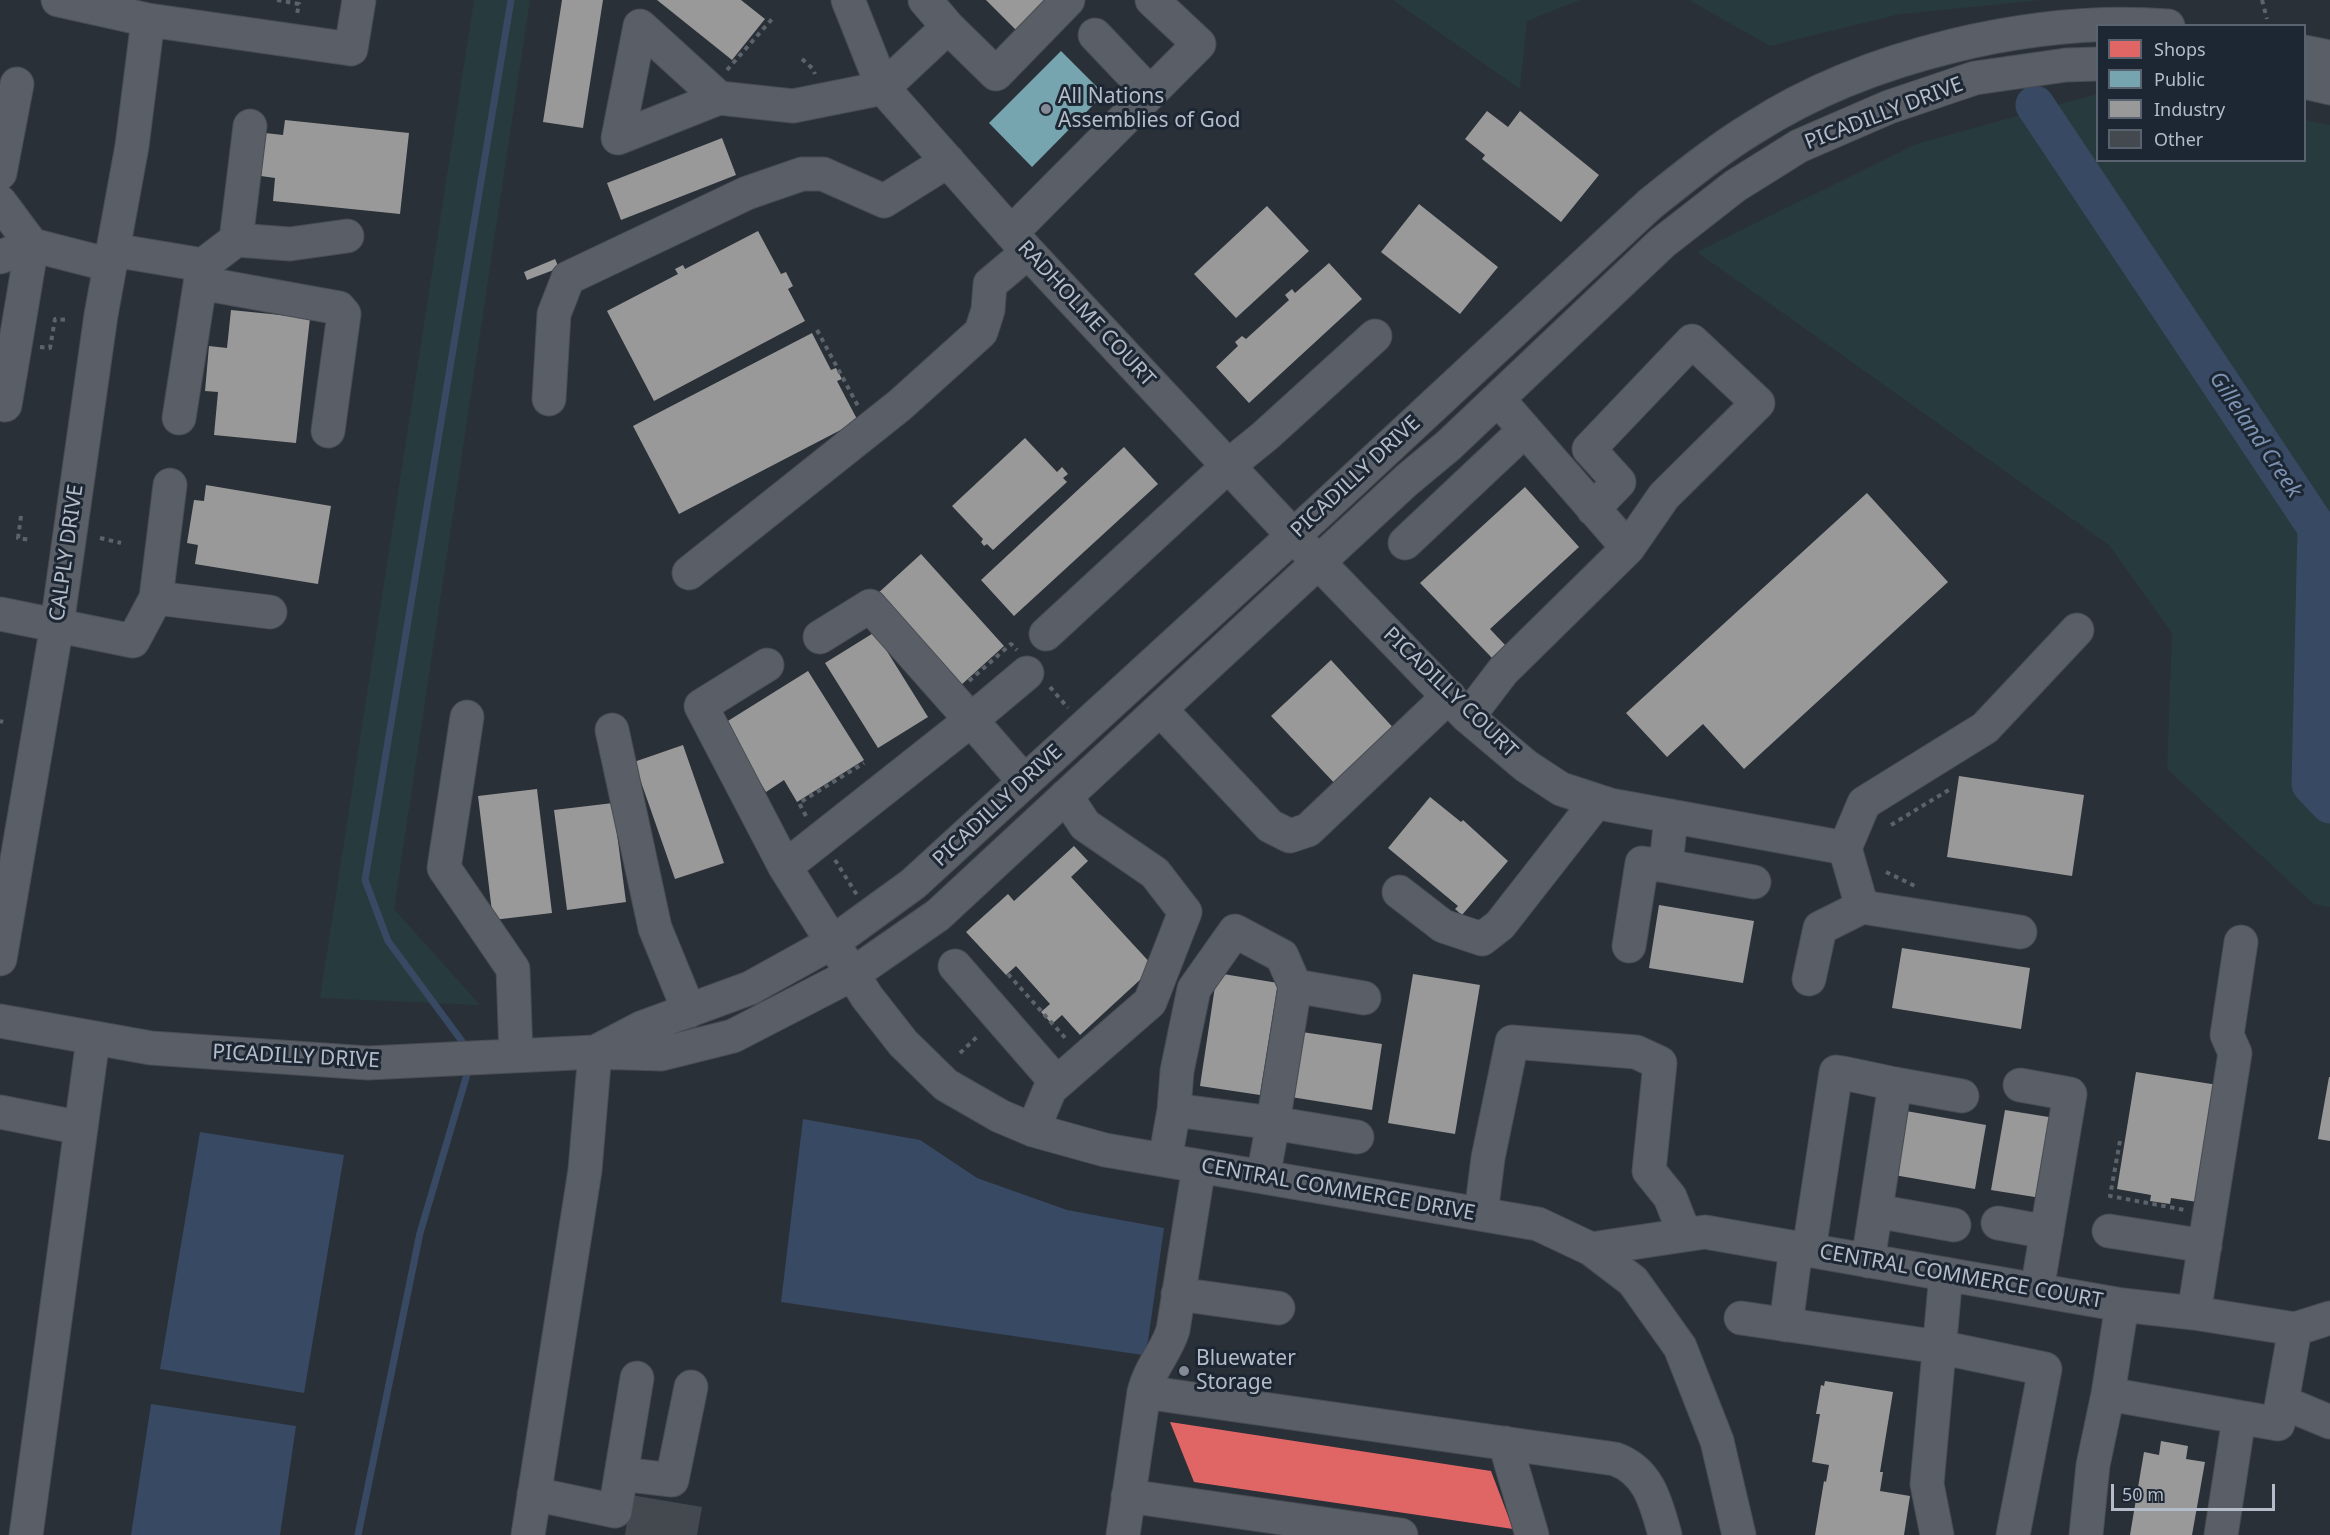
<!DOCTYPE html>
<style>
body{margin:0}
#map{position:relative;width:2330px;height:1535px;overflow:hidden;background:#2a3038;font-family:"Noto Sans",sans-serif}
canvas{display:block}
.legend{position:absolute;left:2096px;top:24px;width:210px;height:138px;box-sizing:border-box;background:#1d2633;border:2px solid #59626f;margin:0;padding:8px 10px;list-style:none;font-size:18px;color:#b4bcc9}
.legend li{display:flex;align-items:center;gap:12px;height:30px}
.legend b{width:30px;border:2px solid #59626f}
.scale{position:absolute;left:2111px;top:1484px;width:164px;height:27px;box-sizing:border-box;border:3px solid #b4bcc9;border-top:0;padding-left:8px;font-size:18px;line-height:21px;white-space:nowrap;color:#b4bcc9;-webkit-text-stroke:4px #1d2633;paint-order:stroke}
</style>
<div id="map">
<canvas width="2330" height="1535"></canvas>
<ul class="legend">
<li><b style="height:16px;background:#e06666"></b>Shops</li>
<li><b style="height:16px;background:#76a5af"></b>Public</li>
<li><b style="height:16px;background:#999"></b>Industry</li>
<li><b style="height:16px;background:#444950"></b>Other</li>
</ul>
<div class="scale">50 m</div>
</div>
<script>
const c = document.querySelector('canvas').getContext('2d');
c.lineJoin = 'round';
function fill(path, color) {
  c.fillStyle = color;
  c.fill(path, 'evenodd');
}
function strokePath(path, color, width, dash) {
  c.strokeStyle = color;
  c.lineWidth = width;
  c.lineCap = dash ? 'butt' : 'round';
  c.setLineDash(dash || []);
  c.stroke(path);
}
function write(font, color, halo, rows, align = 'center') {
  c.font = font + ' "Noto Sans",sans-serif';
  c.lineWidth = 6;
  c.setLineDash([]);
  c.textBaseline = 'middle';
  c.strokeStyle = halo;
  c.fillStyle = color;
  for (const [text, x, y, turn = 0] of rows) {
    c.save();
    c.translate(x, y);
    c.rotate((+turn || 0) * Math.PI / 180);
    c.textAlign = isNaN(turn) ? turn : align;
    if (halo) c.strokeText(text, 0, 0);
    c.fillText(text, 0, 0);
    c.restore();
  }
}
const green = new Path2D(`
 M474,0H530L394,909L480,1005L320,998Z
 M1393,0H1580L1527,21L1520,89Z
 M1689,0H2042L1900,14L1770,46Z
 M2097,94L2098,160H2304L2305,120L2330,125V907L2314,904L2167,769L2172,633L2109,545L1697,252L1916,144Z`);
const water = new Path2D(`
 M803,1119L920,1140L977,1178L1067,1210L1164,1228L1148,1341L1143,1355L781,1302Z
 M200,1132L344,1155L304,1393L160,1369Z
 M151,1404L296,1426L280,1535H131Z`);
const shops = new Path2D(`
 M1170,1422L1491,1471L1513,1529L1194,1482Z`);
const public = new Path2D(`
 M1061,51L1104,94L1032,167L989,123Z`);
const industry = new Path2D(`
 M562,0H603L583,128L543,122Z
 M657,0H741L765,19L732,60Z
 M986,0H1058L1022,36Z
 M1487,111L1508,127L1520,111L1599,175L1561,222L1482,159L1485,155L1465,139Z
 M285,120L409,133L400,214L273,201L275,178L261,176L265,133L283,135Z
 M722,138L736,175L621,220L607,183Z
 M1419,204L1498,267L1460,314L1381,252Z
 M1267,206L1309,251L1236,318L1194,274Z
 M758,231L781,274L786,272L793,286L788,289L805,321L654,401L607,311L678,274L675,269L683,265L685,269Z
 M555,259L559,268L527,280L524,272Z
 M1329,263L1362,299L1249,403L1216,367L1238,346L1235,342L1242,336L1246,339L1289,300L1285,295L1292,289L1295,293Z
 M231,310L310,318L296,443L214,435L218,392L205,391L209,346L227,348Z
 M812,333L831,370L836,368L842,379L837,381L858,421L679,514L633,426Z
 M1025,438L1057,472L1062,467L1068,474L1063,478L1067,482L993,550L987,544L984,546L981,542L983,539L952,506Z
 M1124,447L1158,484L1014,616L981,580Z
 M206,485L331,506L318,584L195,564L198,545L187,543L194,500L204,501Z
 M1525,487L1579,547L1490,629L1506,646L1492,658L1420,583Z
 M1867,493L1948,582L1744,769L1703,724L1667,757L1626,713Z
 M921,554L1004,646L960,686L876,595Z
 M875,632L928,717L878,748L825,663Z
 M1331,660L1398,733L1339,788L1271,716Z
 M808,671L864,760L797,802L784,780L766,792L723,724Z
 M683,745L724,863L675,879L634,762Z
 M1959,776L2084,795L2072,876L1947,857Z
 M537,789L552,913L493,920L478,796Z
 M1430,797L1461,822L1463,820L1508,861L1462,915L1455,909L1458,906L1388,848Z
 M613,803L626,902L567,910L554,810Z
 M1074,846L1088,861L1071,877L1154,967L1080,1035L1062,1015L1052,1024L1041,1012L1050,1004L1016,966L1006,975L966,932L1008,894L1014,901Z
 M1659,905L1754,921L1743,983L1649,968Z
 M1902,948L2030,968L2021,1029L1892,1008Z
 M1217,973L1278,983L1260,1095L1200,1086Z
 M1413,974L1480,985L1455,1134L1388,1123Z
 M1302,1032L1382,1044L1372,1110L1291,1097Z
 M2136,1072L2224,1086L2204,1203L2171,1198L2170,1204L2150,1201L2151,1195L2117,1189Z
 M2329,1077H2330V1141L2318,1139Z
 M2005,1110L2055,1118L2041,1198L1991,1190Z
 M1906,1111L1986,1125L1975,1189L1894,1175Z
 M1825,1381L1893,1392L1880,1472H1883L1880,1491L1910,1496L1904,1535H1815L1824,1481L1826,1482L1829,1465L1812,1462L1820,1414H1816L1821,1385L1824,1386Z
 M2161,1441L2188,1446L2186,1459L2205,1462L2192,1535H2130L2144,1452L2159,1455Z`);
const stream = new Path2D(`
 M464,1044L388,941L365,880L511,0
 M358,1535L420,1233L468,1071`);
const river = new Path2D(`
 M2035,105L2317,528L2311,784L2330,804`);
const building = new Path2D(`
 M631,1495L702,1507L697,1535H625Z`);
const path = new Path2D(`
 M277,0L299,4L297,14
 M2262,0L2267,19
 M802,59L813,69L815,74
 M727,70L772,19
 M817,330L858,406
 M40,347L50,348L55,319L68,320
 M21,516L18,538L31,540
 M100,538L121,543
 M969,681L1011,644L1017,650
 M1050,687L1068,708
 M0,721L3,722
 M806,816L799,803L864,763
 M1891,825L1952,788
 M835,860L857,895
 M1886,872L1917,887
 M1008,974L1067,1040
 M960,1053L979,1035
 M2120,1141L2110,1196L2185,1210`);
const minor = new Path2D(`
 M58,0L148,20
 M848,0L883,88L1028,252L1319,563L1468,717L1526,766L1561,789L1610,805L1845,848
 M925,0L948,27L996,74L1068,0
 M1095,35L1150,93
 M2304,52L2330,57
 M2304,82L2330,88
 M719,98L618,138L640,26L719,98L793,106L883,88L948,27
 M0,173L17,84
 M0,202L32,245L110,265
 M1011,233L1199,44L1152,0
 M236,240L250,126
 M113,250L203,265
 M0,257L32,245
 M201,283L339,308L344,314L328,431
 M549,399L554,314L568,278L747,193L802,174H823L884,201L948,161
 M5,405L32,245
 M179,418L203,265L236,240L290,244L347,236
 M1593,509L1619,482L1589,449L1692,341L1758,403L1664,496L1628,548
 M1405,543L1525,430
 M689,573L900,405L981,332L988,310L990,284L1028,252
 M156,598L270,612
 M0,614L133,641L156,598L170,485
 M1046,634L1228,466L1265,436L1375,336
 M820,637L870,606L971,720L1027,673
 M767,665L701,706L785,867
 M1160,709L1270,826L1290,836L1308,830L1449,696
 M467,717L444,868L513,969L516,1055
 M1468,717L1503,671L1628,548L1498,399
 M612,730L655,928L689,1011
 M1024,781L971,720L785,867L867,997L903,1043L946,1085L1000,1116L1033,1130L1105,1150L1538,1224L1591,1249L1633,1281L1680,1347L1717,1441L1739,1535
 M1666,866L1754,882
 M1399,892L1443,926L1482,939L1500,925L1597,801
 M2020,932L1862,907L1845,848L1864,803L1985,728L2077,630
 M1629,946L1642,863L1666,866L1671,816
 M0,959L57,625L101,315L132,146L148,20L351,49L359,0
 M955,966L1057,1083
 M1809,979L1820,928L1862,907
 M0,1021L151,1048L368,1063L595,1052L661,1054L733,1036L853,974L938,915L1407,480L1449,445L1662,243L1735,186L1799,146L1889,107L1975,78L2066,65L2098,64
 M597,1051L641,1028L750,988L833,942L913,884L1318,513L1650,204C1684,177 1717,150 1753,128C1867,55 2033,16 2168,26
 M1895,1084L1962,1096
 M2020,1085L2070,1094L2037,1290
 M1174,1110L1177,1071L1194,989L1235,931L1282,956L1295,986L1364,998
 M0,1112L81,1128
 M1033,1130L1050,1089L1150,1002L1185,912L1155,873L1085,825L1066,796
 M1165,1160L1174,1110L1273,1123L1295,986
 M1263,1177L1273,1123L1357,1137
 M1876,1211L1954,1225
 M1481,1214L1488,1158L1512,1042L1636,1052L1660,1063L1649,1171L1670,1197L1685,1235
 M1998,1223L2047,1232
 M2109,1231L2205,1246
 M1591,1249L1705,1232L2122,1305L2194,1313L2295,1329L2330,1318
 M1809,1250L1836,1072L1843,1073L1895,1084L1868,1261
 M1178,1294L1278,1308
 M2122,1305L2108,1394L2278,1424L2295,1329
 M2194,1313L2235,1053L2227,1035L2241,942
 M1741,1318L1939,1347L2045,1369L2013,1535
 M1786,1325L1796,1248
 M1144,1392L1615,1459C1649,1471 1656,1503 1665,1535
 M2282,1402L2330,1422
 M1505,1443L1532,1535
 M621,1474L672,1480L691,1387
 M534,1494L615,1511L637,1378
 M1128,1496L1401,1535
 M26,1535L93,1039
 M528,1535L585,1170L595,1052
 M1123,1535L1144,1392C1150,1367 1166,1353 1173,1330L1199,1166
 M1937,1535L1927,1484L1946,1274
 M2086,1535L2093,1465L2108,1394
 M2221,1535L2239,1418`);
const markers = [
 [1046,109,6,"#848b96"],
 [1184,1371,6,"#848b96"]
];
const poiNames = [
 ["All Nations",1058,97],
 ["Assemblies of God",1058,121],
 ["Bluewater",1196,1359],
 ["Storage",1196,1383]
];
const streetNames = [
 ["PICADILLY DRIVE",1884,114,-21],
 ["RADHOLME COURT",1086,314,47],
 ["PICADILLY DRIVE",1356,477,-43],
 ["CALPLY DRIVE",67,553,-82],
 ["PICADILLY COURT",1450,693,44],
 ["PICADILLY DRIVE",998,806,-43],
 ["PICADILLY DRIVE",296,1057,3],
 ["CENTRAL COMMERCE DRIVE",1338,1190,10],
 ["CENTRAL COMMERCE COURT",1961,1277,10]
];
const waterNames = [
 ["Gilleland Creek",2255,435,56]
];
fill(green, '#273a3e');
fill(water, '#384963');
fill(shops, '#e06666');
fill(public, '#76a5af');
fill(industry, '#999');
strokePath(stream, '#384963', 7);
strokePath(river, '#384963', 39);
fill(building, '#444950');
strokePath(minor, '#484c53', 35);
strokePath(path, '#5d636a', 4, [4.5, 4.5]);
strokePath(minor, '#5a5e66', 33);
for (const [x, y, r, color] of markers) {
  const dot = new Path2D();
  dot.arc(x, y, r, 0, 2 * Math.PI);
  c.fillStyle = color;
  c.fill(dot);
  strokePath(dot, '#1d2633', 2);
}
write('21px', '#b4bcc9', '#1d2633', poiNames, 'left');
write('21px', '#b4bcc9', '#1d2633', streetNames);
write('italic 22px', '#7c92b1', '#1d2633', waterNames);
</script>
